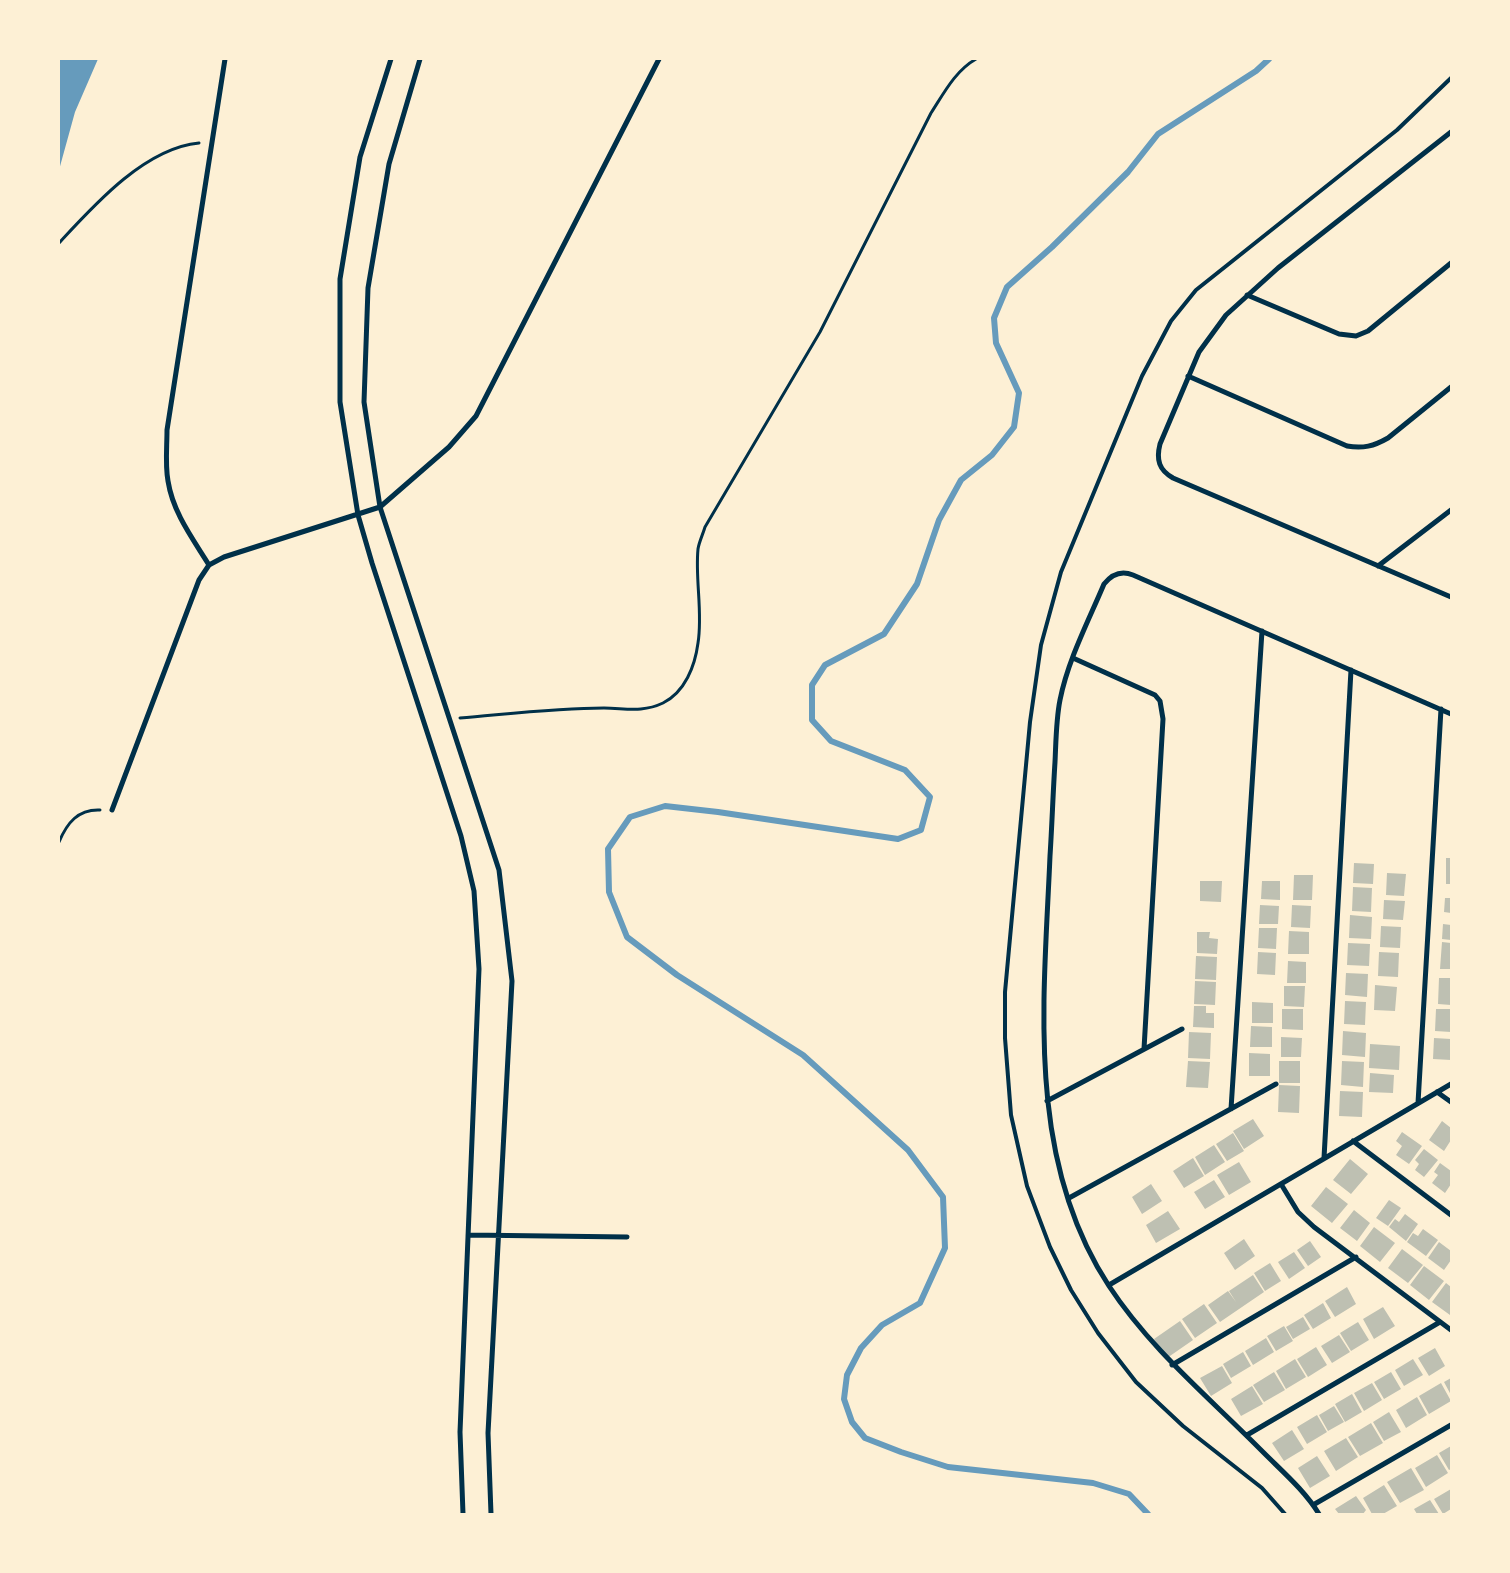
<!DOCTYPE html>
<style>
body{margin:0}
#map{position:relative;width:1510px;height:1573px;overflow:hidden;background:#fdf0d5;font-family:Poppins,sans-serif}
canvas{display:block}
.frame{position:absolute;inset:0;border:60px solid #fdf0d5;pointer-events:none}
</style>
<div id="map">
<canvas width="1510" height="1573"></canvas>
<div class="frame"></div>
</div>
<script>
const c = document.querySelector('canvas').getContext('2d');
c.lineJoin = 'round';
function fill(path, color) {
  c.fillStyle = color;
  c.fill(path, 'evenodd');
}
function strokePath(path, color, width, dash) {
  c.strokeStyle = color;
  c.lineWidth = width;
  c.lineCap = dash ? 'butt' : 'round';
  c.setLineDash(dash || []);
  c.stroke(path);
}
const water = new Path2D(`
 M59,59H98L75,112L59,170Z`);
const stream = new Path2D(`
 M1148,1514L1129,1494L1093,1483L948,1467L901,1452L865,1438L852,1422L844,1399L847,1375L861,1348L882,1325L920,1303L945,1248L943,1197L908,1150L803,1055L677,975L627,937L609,892L608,849L630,817L665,806L718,812L898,839L921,830L930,797L905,770L831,741L812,720V685L825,665L884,634L917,584L939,520L961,480L992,455L1014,427L1019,393L996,343L994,318L1007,287L1052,247L1128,172L1158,134L1256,71L1269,59`);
const building = new Path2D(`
 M1446,858H1451V884H1446Z
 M1354,863L1374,864L1373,884L1353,883Z
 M1387,873L1406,874L1404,896L1386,895Z
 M1294,875H1313L1312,900H1293Z
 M1200,881H1222L1221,902L1200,901Z
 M1262,881H1280V900L1261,899Z
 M1353,887L1372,888L1371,912L1352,911Z
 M1445,898H1451V913L1444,912Z
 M1384,900L1405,901L1403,920L1383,919Z
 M1260,905L1279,906L1278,924H1259Z
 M1292,905L1311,906L1310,928L1291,927Z
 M1350,915L1372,917L1371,939L1349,938Z
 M1443,924L1451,925V940L1442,939Z
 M1381,926L1401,927L1400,948L1380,947Z
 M1259,928H1277L1276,949L1258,948Z
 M1289,931L1309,932V954H1288Z
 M1197,932H1210L1209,938L1218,939L1217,954L1197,953Z
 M1442,942L1451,943V969H1440Z
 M1348,943L1370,944L1369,966L1347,965Z
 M1258,952L1276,953L1275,975L1257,974Z
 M1379,952L1399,953L1398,977L1378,976Z
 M1196,956L1217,957L1216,980L1195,979Z
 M1288,961L1306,962V983H1287Z
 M1346,973L1368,974L1367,997L1345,995Z
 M1439,978H1451V1005L1438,1004Z
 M1195,981L1216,982L1215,1005L1194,1004Z
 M1375,985L1397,987L1395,1011L1374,1010Z
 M1284,986H1305L1304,1007L1284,1006Z
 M1345,1001L1366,1002L1365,1025L1344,1024Z
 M1252,1002L1273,1003V1023H1252Z
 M1194,1006H1206V1013H1214V1028L1193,1027Z
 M1282,1009H1303V1030L1282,1029Z
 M1436,1009H1451V1032L1435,1031Z
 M1251,1026L1272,1027V1047H1250Z
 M1343,1031L1366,1033L1365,1057L1342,1055Z
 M1189,1032L1211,1033L1210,1059L1188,1058Z
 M1281,1037L1302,1038L1301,1057H1281Z
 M1434,1038L1451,1039V1060L1433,1059Z
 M1370,1044L1400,1046L1399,1070L1369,1068Z
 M1249,1053L1270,1054V1076H1249Z
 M1188,1061L1210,1062L1208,1088L1186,1087Z
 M1279,1061H1300V1083H1279Z
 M1342,1061L1364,1062L1363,1087L1341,1085Z
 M1370,1073L1394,1075L1393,1093L1369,1092Z
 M1279,1085L1300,1086L1299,1113L1278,1112Z
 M1340,1091L1363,1092L1362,1117L1339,1116Z
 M1253,1119L1264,1136L1244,1149L1233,1131Z
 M1442,1121L1451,1128V1140L1444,1151L1429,1140Z
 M1402,1132L1422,1146L1409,1164L1396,1155L1402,1146L1396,1141Z
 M1233,1133L1244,1151L1227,1161L1216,1144Z
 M1214,1145L1225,1162L1205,1175L1195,1157Z
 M1424,1149L1438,1160L1424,1177L1415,1170L1419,1164L1415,1160Z
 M1193,1158L1204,1176L1184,1188L1173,1171Z
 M1350,1159L1368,1174L1351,1194L1333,1180Z
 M1239,1162L1251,1182L1229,1195L1217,1175Z
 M1440,1163L1451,1171V1184L1445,1193L1432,1183L1438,1175L1434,1172Z
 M1214,1180L1225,1197L1205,1209L1194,1192Z
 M1151,1184L1162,1201L1142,1214L1132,1197Z
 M1326,1187L1348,1204L1332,1223L1311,1206Z
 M1389,1200L1401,1208L1388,1226L1376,1218Z
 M1354,1210L1370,1223L1357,1241L1340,1228Z
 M1168,1211L1180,1229L1156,1243L1146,1225Z
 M1405,1214L1418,1224L1406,1241L1389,1227L1395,1219L1399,1222Z
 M1374,1227L1395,1243L1380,1262L1360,1246Z
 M1423,1229L1438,1240L1426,1256L1407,1242L1413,1233L1418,1236Z
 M1244,1239L1255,1256L1235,1270L1224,1253Z
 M1310,1241L1321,1257L1308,1266L1297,1250Z
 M1439,1242L1451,1251V1260L1444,1270L1428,1258Z
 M1402,1249L1423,1265L1408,1283L1388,1268Z
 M1294,1252L1305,1268L1289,1279L1278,1262Z
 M1270,1263L1281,1281L1265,1291L1254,1273Z
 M1424,1266L1444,1281L1429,1300L1410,1285Z
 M1253,1275L1264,1292L1220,1322L1208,1305L1228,1291L1236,1302L1229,1291Z
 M1446,1283L1451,1287L1450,1315L1432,1302Z
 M1347,1287L1356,1304L1335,1317L1325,1301Z
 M1323,1303L1331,1318L1313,1329L1304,1315Z
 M1204,1304L1217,1323L1195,1338L1182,1319Z
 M1383,1307L1395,1326L1374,1339L1363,1319Z
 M1303,1317L1310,1329L1293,1339L1286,1327Z
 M1180,1321L1193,1340L1167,1358L1154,1339Z
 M1358,1322L1369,1340L1351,1351L1340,1333Z
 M1284,1326L1293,1341L1276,1351L1267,1336Z
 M1339,1335L1350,1352L1332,1363L1321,1346Z
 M1266,1338L1274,1352L1253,1365L1245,1351Z
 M1316,1347L1327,1365L1308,1377L1297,1359Z
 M1435,1348L1445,1366L1429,1376L1418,1358Z
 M1243,1352L1251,1366L1231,1378L1223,1364Z
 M1295,1359L1306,1377L1286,1389L1276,1371Z
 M1413,1359L1423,1375L1404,1386L1395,1370Z
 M1222,1366L1232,1383L1211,1396L1200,1378Z
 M1274,1372L1285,1390L1264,1402L1253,1385Z
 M1391,1372L1401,1389L1384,1399L1374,1382Z
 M1451,1378V1395L1444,1382Z
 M1372,1383L1382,1400L1364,1411L1354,1393Z
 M1441,1383L1451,1401L1429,1414L1419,1396Z
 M1252,1386L1263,1404L1241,1416L1231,1399Z
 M1352,1394L1362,1412L1345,1422L1335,1404Z
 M1417,1397L1427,1415L1406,1428L1396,1410Z
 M1334,1406L1344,1422L1328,1431L1319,1415Z
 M1389,1412L1401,1432L1384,1441L1373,1422Z
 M1317,1415L1327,1432L1307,1444L1297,1427Z
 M1371,1423L1383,1443L1360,1456L1348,1437Z
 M1292,1430L1304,1449L1284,1461L1272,1443Z
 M1346,1438L1358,1457L1336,1471L1324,1451Z
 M1451,1446V1469L1449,1470L1439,1453Z
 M1437,1455L1448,1473L1426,1487L1415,1468Z
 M1317,1456L1330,1476L1310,1488L1298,1468Z
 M1411,1468L1424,1490L1400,1503L1387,1482Z
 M1384,1485L1397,1506L1383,1514H1372L1363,1498Z
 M1451,1489V1509L1443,1514L1434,1499Z
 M1356,1496L1366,1510L1363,1514H1339L1335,1509Z
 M1430,1500L1439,1514H1417L1414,1509Z`);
const path = new Path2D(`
 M59,243C94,205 145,148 199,143
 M460,718C508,714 556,708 604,708C625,708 642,713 663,703C685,692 695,666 698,643C703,612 695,580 698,549C699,542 703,534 705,527L820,332L931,113C944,93 955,71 976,59
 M59,842C67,823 78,809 100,810`);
const service = new Path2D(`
 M1285,1514L1262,1488L1183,1426L1136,1382L1098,1333L1071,1290L1050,1247L1027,1186L1011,1115L1005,1038V992L1030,722L1041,645L1061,572L1142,376L1171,321L1196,290L1397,130L1451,78`);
const minor = new Path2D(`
 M391,59L360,157L340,279V402L358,515L372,563L461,836L474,891L479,969L460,1432L463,1514
 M420,59L389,164L368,288L364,402L380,507L499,870L512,981L488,1433L491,1514
 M1451,132L1278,268L1226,315L1199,352L1160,444C1156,460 1159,470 1173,478L1451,597
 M1247,295L1339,334L1356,336L1368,331L1451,263
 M1188,376L1347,446C1363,449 1374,446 1388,438L1451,387
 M209,565C193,539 173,513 168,481C165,465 167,447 167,430L225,59
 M1378,566L1451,510
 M1073,658L1155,695L1160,701L1163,719L1144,1049
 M112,810L199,580L209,565L224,557L380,507L449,447L476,416L659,59
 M1437,1092L1451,1102
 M1047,1101L1182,1029
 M1418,1103L1441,709
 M1231,1109L1262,631
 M1353,1141L1451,1215
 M1324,1158L1351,670
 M1281,1184L1298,1212L1314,1227L1451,1330
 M1069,1198L1276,1084
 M468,1235L627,1237
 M1109,1285L1451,1084
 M1172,1365L1356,1257
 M1247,1435L1440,1322
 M1313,1505L1451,1425
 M1319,1514C1305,1491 1283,1472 1264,1453C1210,1398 1151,1350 1109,1286C1025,1158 1044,999 1050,856C1052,825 1053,793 1055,762C1056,742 1056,720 1060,700C1068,660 1088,622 1104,584C1112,574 1121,570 1133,575L1451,714`);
fill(water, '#669bbc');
strokePath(stream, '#669bbc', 6);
fill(building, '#bec0b2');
strokePath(path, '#003049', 3);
strokePath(service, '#003049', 4);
strokePath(minor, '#003049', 5);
</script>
